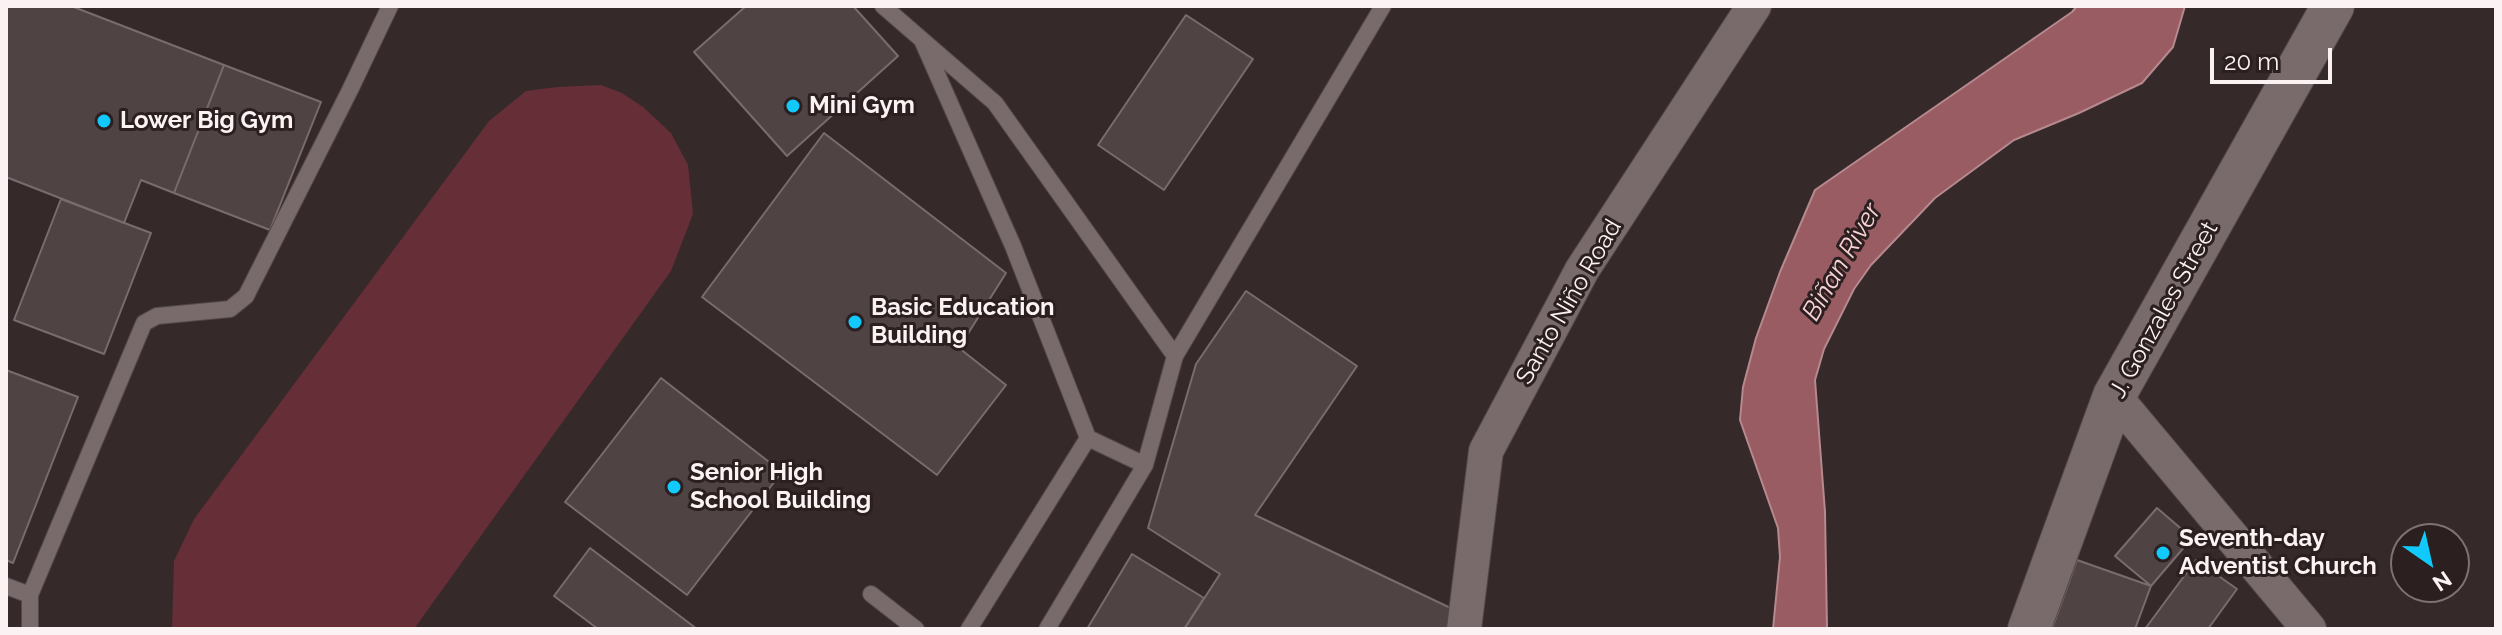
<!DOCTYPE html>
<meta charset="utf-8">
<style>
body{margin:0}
#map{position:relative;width:2502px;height:635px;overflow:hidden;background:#35292a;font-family:Raleway,sans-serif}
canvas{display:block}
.frame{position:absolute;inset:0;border:8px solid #fbf2f3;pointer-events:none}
.north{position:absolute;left:2390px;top:523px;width:80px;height:80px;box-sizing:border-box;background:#2b1f20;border:2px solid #7e7374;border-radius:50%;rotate:146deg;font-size:22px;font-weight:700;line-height:32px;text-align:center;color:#fbf2f3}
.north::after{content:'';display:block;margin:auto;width:28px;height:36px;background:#11cafb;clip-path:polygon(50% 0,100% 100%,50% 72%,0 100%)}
.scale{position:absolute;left:2210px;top:48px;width:122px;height:36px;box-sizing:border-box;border:4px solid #fbf2f3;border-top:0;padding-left:10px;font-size:24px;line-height:28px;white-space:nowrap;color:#fbf2f3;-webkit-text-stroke:6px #2b1f20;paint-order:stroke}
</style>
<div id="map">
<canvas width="2502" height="635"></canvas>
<div class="frame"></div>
<div class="north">N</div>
<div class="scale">20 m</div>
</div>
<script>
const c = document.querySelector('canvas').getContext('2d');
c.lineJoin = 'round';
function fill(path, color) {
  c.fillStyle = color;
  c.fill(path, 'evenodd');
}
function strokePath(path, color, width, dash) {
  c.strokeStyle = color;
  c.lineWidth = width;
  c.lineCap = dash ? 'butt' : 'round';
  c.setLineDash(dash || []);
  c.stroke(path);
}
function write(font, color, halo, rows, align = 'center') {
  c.font = font + ' Raleway,sans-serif';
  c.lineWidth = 6;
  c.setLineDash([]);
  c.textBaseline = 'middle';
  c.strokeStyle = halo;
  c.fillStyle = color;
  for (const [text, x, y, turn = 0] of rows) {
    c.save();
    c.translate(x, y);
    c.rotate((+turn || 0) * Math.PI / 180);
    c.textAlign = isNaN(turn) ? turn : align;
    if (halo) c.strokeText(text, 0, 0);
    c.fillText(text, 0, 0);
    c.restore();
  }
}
const green = new Path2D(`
 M601,85L622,93L643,107L671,133L688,165L693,214L671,271L414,629H172L174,561L194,519L489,121L526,91L557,87Z`);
const water = new Path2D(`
 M2077,6H2185L2173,47L2142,83L2079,113L2014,140L1935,198L1871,265L1854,289L1824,349L1815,380L1825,512L1827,629H1773L1780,557L1778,528L1740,420L1743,387L1756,338L1780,272L1815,190L2072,12Z`);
const building = new Path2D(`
 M6,6H71L224,65L174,193L141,180L124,223L6,177Z
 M746,6H853L898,56L787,156L694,52Z
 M1186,15L1253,59L1164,190L1098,145Z
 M224,65L321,102L270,230L174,193Z
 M824,133L1006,273L959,348L1006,385L937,475L702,297Z
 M61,199L151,233L104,354L14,320Z
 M1246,291L1357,366L1255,515L1459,612L1451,629L1185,628L1220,574L1148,528L1196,364Z
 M6,370L78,397L13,563L6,560Z
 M661,378L782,472L687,595L565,502Z
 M2157,508L2192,538L2151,586L2115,556Z
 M590,548L697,629H598L554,596Z
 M1132,554L1204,598L1184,629H1087Z
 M2077,560L2151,586L2135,629H2052Z
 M2196,560L2237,589L2208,629H2145Z`);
const service = new Path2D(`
 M883,6L995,103L1175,356
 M922,40L1013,246L1088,438L1145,465
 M6,586L30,595
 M871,594L916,629
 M30,629V595L144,323L157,316L230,309L246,296L350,90L390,6
 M969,629L1088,438
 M1047,629L1145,465L1175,356L1383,6`);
const minor = new Path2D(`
 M2114,396L2309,629
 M1464,629L1486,451L1582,270L1754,6`);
const tertiary = new Path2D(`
 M2029,629L2114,396L2333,6`);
const markers = [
 [793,106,8,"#11cafb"],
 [104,121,8,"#11cafb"],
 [855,322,8,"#11cafb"],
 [674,487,8,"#11cafb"],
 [2163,553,8,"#11cafb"]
];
const poiNames = [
 ["Mini Gym",809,106],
 ["Lower Big Gym",120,121],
 ["Basic Education",871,308],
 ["Building",871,336],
 ["Senior High",690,473],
 ["School Building",690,501],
 ["Seventh-day",2179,539],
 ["Adventist Church",2179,567]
];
const streetNames = [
 ["Santo Niño Road",1569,302,-60],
 ["J. Gonzales Street",2164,310,-61]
];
const waterNames = [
 ["Biñan River",1842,262,-60]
];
fill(green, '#662e36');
fill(water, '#985c62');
strokePath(water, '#b6898e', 2);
fill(building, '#504344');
strokePath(building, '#7a6c6d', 2);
strokePath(service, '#524849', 18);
strokePath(minor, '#524849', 36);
strokePath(tertiary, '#524849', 44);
strokePath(service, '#796a6b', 16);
strokePath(minor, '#796a6b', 34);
strokePath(tertiary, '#796a6b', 42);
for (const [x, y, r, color] of markers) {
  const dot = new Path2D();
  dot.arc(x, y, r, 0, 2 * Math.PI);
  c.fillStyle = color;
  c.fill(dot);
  strokePath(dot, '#2b1f20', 3);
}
write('bold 24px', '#fbf2f3', '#2b1f20', poiNames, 'left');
write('24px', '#fbf2f3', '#2b1f20', streetNames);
write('italic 26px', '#f9d2d5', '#2b1f20', waterNames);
</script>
